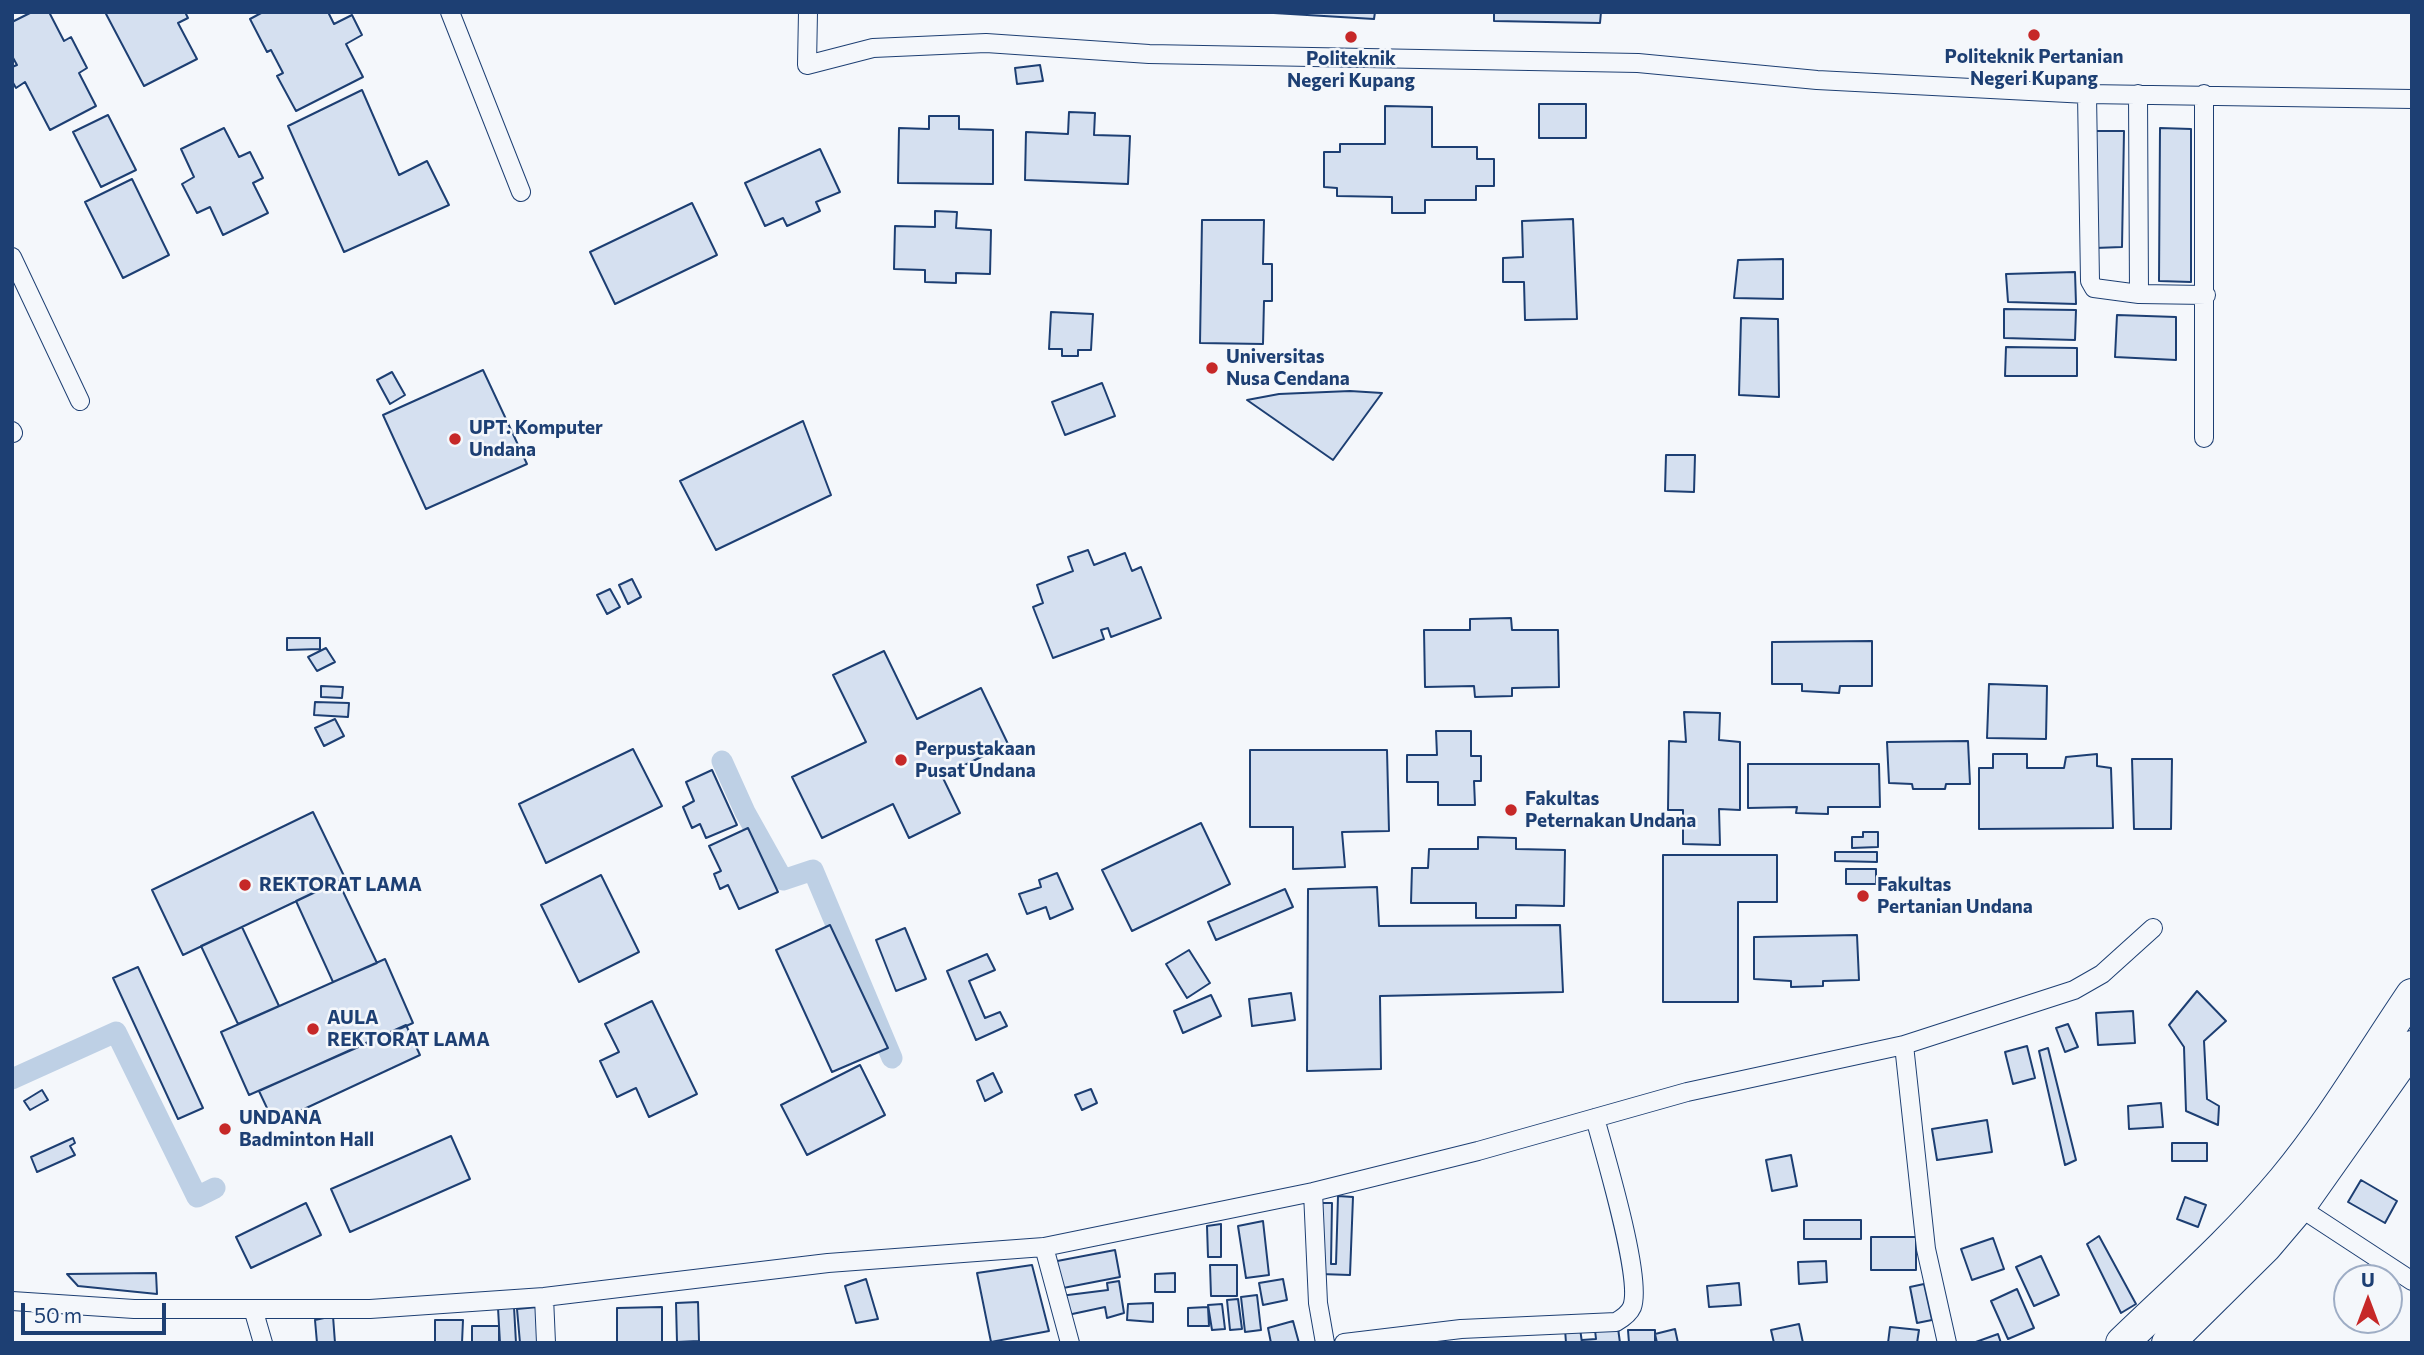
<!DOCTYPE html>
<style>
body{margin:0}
#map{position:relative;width:2424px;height:1355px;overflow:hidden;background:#f4f7fb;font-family:Commissioner,sans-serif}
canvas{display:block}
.frame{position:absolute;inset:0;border:14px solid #1d3f73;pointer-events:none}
.north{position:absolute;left:2333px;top:1264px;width:70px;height:70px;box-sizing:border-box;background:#f4f7fb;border:2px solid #9eadc5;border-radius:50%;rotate:0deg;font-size:19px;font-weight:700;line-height:28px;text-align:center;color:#1d3f73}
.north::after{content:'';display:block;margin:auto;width:24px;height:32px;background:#c62828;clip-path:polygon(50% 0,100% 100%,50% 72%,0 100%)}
.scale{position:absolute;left:21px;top:1303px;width:145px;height:32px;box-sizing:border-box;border:4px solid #1d3f73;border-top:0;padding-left:9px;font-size:21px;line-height:24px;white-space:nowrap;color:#1d3f73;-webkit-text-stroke:5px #f4f7fb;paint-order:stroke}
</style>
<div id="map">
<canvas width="2424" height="1355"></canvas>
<div class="frame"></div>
<div class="north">U</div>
<div class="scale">50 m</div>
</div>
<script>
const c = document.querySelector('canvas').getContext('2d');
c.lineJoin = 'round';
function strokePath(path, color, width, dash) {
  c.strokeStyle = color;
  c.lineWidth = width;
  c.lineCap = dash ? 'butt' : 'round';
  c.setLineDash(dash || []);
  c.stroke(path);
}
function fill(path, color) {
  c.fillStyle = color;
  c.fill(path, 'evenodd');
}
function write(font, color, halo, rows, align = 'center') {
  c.font = font + ' Commissioner,sans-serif';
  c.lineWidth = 5;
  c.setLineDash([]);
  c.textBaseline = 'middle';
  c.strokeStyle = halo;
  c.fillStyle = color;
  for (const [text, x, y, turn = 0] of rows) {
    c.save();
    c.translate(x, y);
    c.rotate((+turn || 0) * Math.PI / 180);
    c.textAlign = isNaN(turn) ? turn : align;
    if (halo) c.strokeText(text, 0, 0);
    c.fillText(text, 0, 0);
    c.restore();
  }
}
const canal = new Path2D(`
 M722,761L745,812L783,880L813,870L892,1058
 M12,1079L116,1032L197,1197L215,1188`);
const building = new Path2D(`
 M32,12H49L64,41L71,37L87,68L79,73L96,106L50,130L25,82L16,88L12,81V67L17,65L12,56V22Z
 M105,12H185L188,18L178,23L197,59L144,86Z
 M263,12H328L334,24L352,15L362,35L346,44L363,77L296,111L277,76L283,73L271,50L267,52L250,19Z
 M1257,12H1375L1374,19Z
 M1494,12H1601L1600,23L1494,21Z
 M1040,65L1043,81L1017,84L1015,68Z
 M362,90L399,175L427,161L449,205L344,252L288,126Z
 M1539,104H1586V138H1539Z
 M1385,106L1432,107V147H1477V159H1494V186H1476V200H1425V213H1392V197L1337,196V188L1324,187V152H1340V144H1385Z
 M1069,112L1095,113L1094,135L1130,136L1128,184L1025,180L1026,132L1068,134Z
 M108,115L136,170L101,187L73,132Z
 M929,116H959V129L993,130V184L898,183L899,128L929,129Z
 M224,128L239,157L250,152L263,178L253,183L268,213L223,235L210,207L197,213L182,184L194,177L181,149Z
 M2160,128L2191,129V282L2159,281Z
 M2094,131H2124L2122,247L2095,248Z
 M820,149L840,192L816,202L820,211L787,226L783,218L765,226L745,183Z
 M132,179L169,255L123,278L85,202Z
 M692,203L717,255L615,304L590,252Z
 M935,211L957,212L956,228L991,230L990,274L956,273V283L925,282V270L894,269L895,226L935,227Z
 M1573,219L1577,319L1525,320L1524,282H1503V258L1523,257L1522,221Z
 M1202,220H1264L1263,264H1272V301H1264L1263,344L1200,343Z
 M1783,259V299L1734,298L1738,260Z
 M2075,272L2076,304L2008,302L2006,274Z
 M2004,309L2076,310L2075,340L2004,338Z
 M1051,312L1093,314L1091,350H1078V356H1062V349H1049Z
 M2117,315L2176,317V360L2115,357Z
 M1741,318L1778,319L1779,397L1739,395Z
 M2006,347L2077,348V376H2005Z
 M483,370L527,464L426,509L383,415Z
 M392,372L405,395L390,404L377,380Z
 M1102,383L1115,416L1065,435L1052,402Z
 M1350,391L1382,393L1333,460L1247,400L1279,394Z
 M803,421L831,495L716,550L680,481Z
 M1666,455H1695L1694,492L1665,491Z
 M1088,550L1094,565L1125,553L1132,571L1141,567L1161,618L1111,637L1108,628L1101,630L1104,639L1053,658L1033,607L1043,603L1037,585L1073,571L1068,557Z
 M632,579L641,597L628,604L619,585Z
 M610,589L620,607L607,614L597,595Z
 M1511,618L1512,630H1558L1559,687L1512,688V696L1475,697L1474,686L1425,687L1424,630H1470V619Z
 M287,638H320V649L287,650Z
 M1872,641V686H1840L1839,693L1802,691V684H1772V642Z
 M326,648L335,662L317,671L308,657Z
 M884,651L917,719L981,688L1008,744L942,776L960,813L909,838L893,804L822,838L792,777L866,742L833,675Z
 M1989,684L2047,686L2046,739L1987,738Z
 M321,686L343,687L342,698L321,697Z
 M315,702L349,703L348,717L314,715Z
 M1684,712L1720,713L1719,740L1740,742V810L1719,809L1720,845L1683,844V810H1668L1669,741L1686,742Z
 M335,719L344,736L324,746L315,728Z
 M1436,731H1471V756H1481V781H1474L1475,805H1438V782H1407V755H1437Z
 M1968,741L1970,784H1946L1945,789H1913L1912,784L1889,783L1887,742Z
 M633,749L662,806L546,863L519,804Z
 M1250,750H1387L1389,831L1342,832L1345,867L1293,869V827H1250Z
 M1993,754H2027V768H2064L2066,757L2097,754V766L2111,768L2113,828L1979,829V768H1993Z
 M2132,759H2172L2171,829H2134Z
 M1748,764H1879L1880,807H1828V814L1796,813L1797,807L1748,808Z
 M712,770L737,825L706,838L700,824L692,828L683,807L694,801L686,782Z
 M313,812L345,878L183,955L152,890Z
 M1201,823L1230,884L1132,931L1102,870Z
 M748,828L778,892L739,909L728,885L720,889L714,874L721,871L709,846Z
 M1863,832H1878V847L1852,848V837H1863Z
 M1478,837L1516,838V849L1565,850L1564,906L1516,905V918H1476V903H1411L1412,868H1428L1429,849H1478Z
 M1835,852H1877V862L1835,861Z
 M1663,855H1777V902H1738V1002H1663Z
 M1846,869H1876V884H1846Z
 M1057,873L1073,909L1050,919L1046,907L1027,914L1019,894L1041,887L1039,880Z
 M601,875L639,952L579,982L541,905Z
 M338,881L377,963L333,982L296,901Z
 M1377,887L1379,926L1560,925L1563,992L1380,996L1381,1069L1307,1071L1308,889Z
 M1285,889L1293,907L1216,940L1208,922Z
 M830,925L888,1048L832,1072L776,950Z
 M242,927L279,1006L238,1024L201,946Z
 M905,928L926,979L896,991L876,940Z
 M1857,935L1859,980L1823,981V986L1791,987V981L1754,979V937Z
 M1189,950L1210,983L1187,998L1166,964Z
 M987,954L995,970L969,981L985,1018L1000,1012L1007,1026L976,1040L947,971Z
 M385,959L413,1023L249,1095L221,1032Z
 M138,967L203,1108L178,1119L113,978Z
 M2197,991L2226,1021L2204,1041L2207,1099L2219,1106L2218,1125L2186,1111L2184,1047L2169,1025Z
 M1291,993L1295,1020L1252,1026L1249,999Z
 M1211,995L1221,1016L1183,1033L1174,1011Z
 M652,1001L697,1094L649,1117L636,1088L617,1097L600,1061L619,1052L605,1024Z
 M2133,1011L2135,1043L2098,1045L2096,1013Z
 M2068,1024L2078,1047L2065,1052L2056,1028Z
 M406,1025L420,1055L274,1123L259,1091Z
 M2027,1046L2035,1078L2013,1084L2005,1052Z
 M2048,1048L2076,1160L2065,1165L2039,1051Z
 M860,1065L885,1115L807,1155L781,1105Z
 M993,1073L1002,1092L985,1101L977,1081Z
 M1091,1089L1097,1103L1082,1110L1075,1095Z
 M42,1090L48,1100L30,1110L24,1101Z
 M2161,1103L2163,1127L2129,1129L2128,1106Z
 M1987,1120L1992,1152L1937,1160L1932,1129Z
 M451,1136L470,1179L350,1232L331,1189Z
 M73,1138L75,1143L70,1146L75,1155L37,1172L31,1157Z
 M2172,1143H2207V1161H2172Z
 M1791,1155L1797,1186L1772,1191L1766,1160Z
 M2361,1180L2397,1201L2385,1223L2348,1202Z
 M1338,1196L1353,1197L1350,1275L1320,1274L1322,1203H1332L1331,1264H1336Z
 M2185,1197L2206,1205L2198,1227L2177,1219Z
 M306,1203L321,1235L251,1268L236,1237Z
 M1804,1220H1861V1239H1804Z
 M1263,1221L1269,1275L1246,1278L1238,1226Z
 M1221,1224V1257H1208L1207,1226Z
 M2099,1236L2136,1304L2121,1313L2087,1244Z
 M1871,1237H1916V1270H1871Z
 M1993,1238L2004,1269L1972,1280L1961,1249Z
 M1115,1250L1120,1277L1058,1289L1052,1262Z
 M2041,1256L2059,1295L2034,1306L2016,1267Z
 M1826,1261L1827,1282L1799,1284L1798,1262Z
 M1032,1265L1049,1331L991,1342L977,1273Z
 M1210,1265H1237V1296H1211Z
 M156,1273L157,1294L78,1286L67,1274Z
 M1175,1273V1292H1155V1274Z
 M866,1279L878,1319L856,1323L845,1286Z
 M1283,1279L1287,1300L1263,1305L1259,1283Z
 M1119,1281L1124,1313L1107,1318L1105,1307L1063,1316L1060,1296L1108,1290L1107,1283Z
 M1739,1283L1741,1305L1709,1307L1707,1286Z
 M1924,1284L1932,1320L1917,1323L1910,1287Z
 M2017,1289L2034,1328L2008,1339L1991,1301Z
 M1257,1295L1261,1330L1245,1332L1241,1297Z
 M1238,1299L1242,1329L1230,1330L1227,1300Z
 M698,1302L699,1341L677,1342L676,1303Z
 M1153,1303V1322L1127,1320L1128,1304Z
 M1222,1304L1225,1329L1212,1330L1208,1305Z
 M514,1307L516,1343H500L498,1308Z
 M538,1307L541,1343H520L517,1309Z
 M662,1307V1343H617V1308Z
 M1208,1307L1209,1326H1188V1308Z
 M333,1316L335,1343H317L315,1320Z
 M435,1320H463L462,1343H435Z
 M1293,1321L1299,1343H1271L1268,1328Z
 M1799,1324L1803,1343H1774L1771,1330Z
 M472,1326H499V1343H472Z
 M1890,1327L1919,1330L1917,1343H1888Z
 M1580,1328L1582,1343H1566L1565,1329Z
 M1618,1328L1620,1343H1583L1582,1340L1596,1339L1595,1330Z
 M1675,1329L1678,1343H1657L1655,1334Z
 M1628,1330H1655V1343H1629Z
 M1998,1334L2001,1343H1973Z`);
const street = new Path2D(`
 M450,12L521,192
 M808,12L807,65L873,48L986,43L1149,54L1638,63L1817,80L2087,94L2412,99
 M2087,94L2090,281L2094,288L2139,294L2206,295
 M2138,94L2139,294
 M2204,94V438
 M12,257L80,401
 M12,431L13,433
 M1904,1045L1926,1249L1947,1343
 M1313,1192L1318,1303L1325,1343
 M2299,1207L2412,1281
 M1044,1247L1070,1343
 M544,1297L546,1343
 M12,1301L134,1309H370L544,1297L828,1263L1044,1247L1313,1192L1478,1151L1687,1092L1904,1045L2074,990L2102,974L2153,928
 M254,1312L263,1343
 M1344,1343L1461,1329L1616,1322C1623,1318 1629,1314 1632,1307C1643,1279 1604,1152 1595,1118`);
const highway = new Path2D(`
 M2122,1343C2177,1290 2235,1239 2284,1180C2332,1122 2370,1057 2412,995
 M2168,1343L2265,1247L2299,1207L2412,1047`);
const markers = [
 [2034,35,7,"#c62828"],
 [1351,37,7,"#c62828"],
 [1212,368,7,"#c62828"],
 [455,439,7,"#c62828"],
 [901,760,7,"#c62828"],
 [1511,810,7,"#c62828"],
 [245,885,7,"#c62828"],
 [1863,896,7,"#c62828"],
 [313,1029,7,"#c62828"],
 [225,1129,7,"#c62828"]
];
const poiNames = [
 ["Politeknik Pertanian",2034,57,"center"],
 ["Negeri Kupang",2034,79,"center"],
 ["Politeknik",1351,59,"center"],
 ["Negeri Kupang",1351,81,"center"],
 ["Universitas",1226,357],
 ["Nusa Cendana",1226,379],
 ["UPT. Komputer",469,428],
 ["Undana",469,450],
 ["Perpustakaan",915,749],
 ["Pusat Undana",915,771],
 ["Fakultas",1525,799],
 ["Peternakan Undana",1525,821],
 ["REKTORAT LAMA",259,885],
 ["Fakultas",1877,885],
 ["Pertanian Undana",1877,907],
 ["AULA",327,1018],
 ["REKTORAT LAMA",327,1040],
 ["UNDANA",239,1118],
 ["Badminton Hall",239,1140]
];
strokePath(canal, '#bed0e5', 21);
fill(building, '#d5e0f0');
strokePath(building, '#1d3f73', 2);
strokePath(street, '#1d3f73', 20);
strokePath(highway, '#1d3f73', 34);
strokePath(street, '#f4f7fb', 18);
strokePath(highway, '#f4f7fb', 32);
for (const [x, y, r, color] of markers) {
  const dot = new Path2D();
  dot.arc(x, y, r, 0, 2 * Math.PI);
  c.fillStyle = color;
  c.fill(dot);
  strokePath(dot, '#f4f7fb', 2.5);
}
write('bold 19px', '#1d3f73', '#f4f7fb', poiNames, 'left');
</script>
